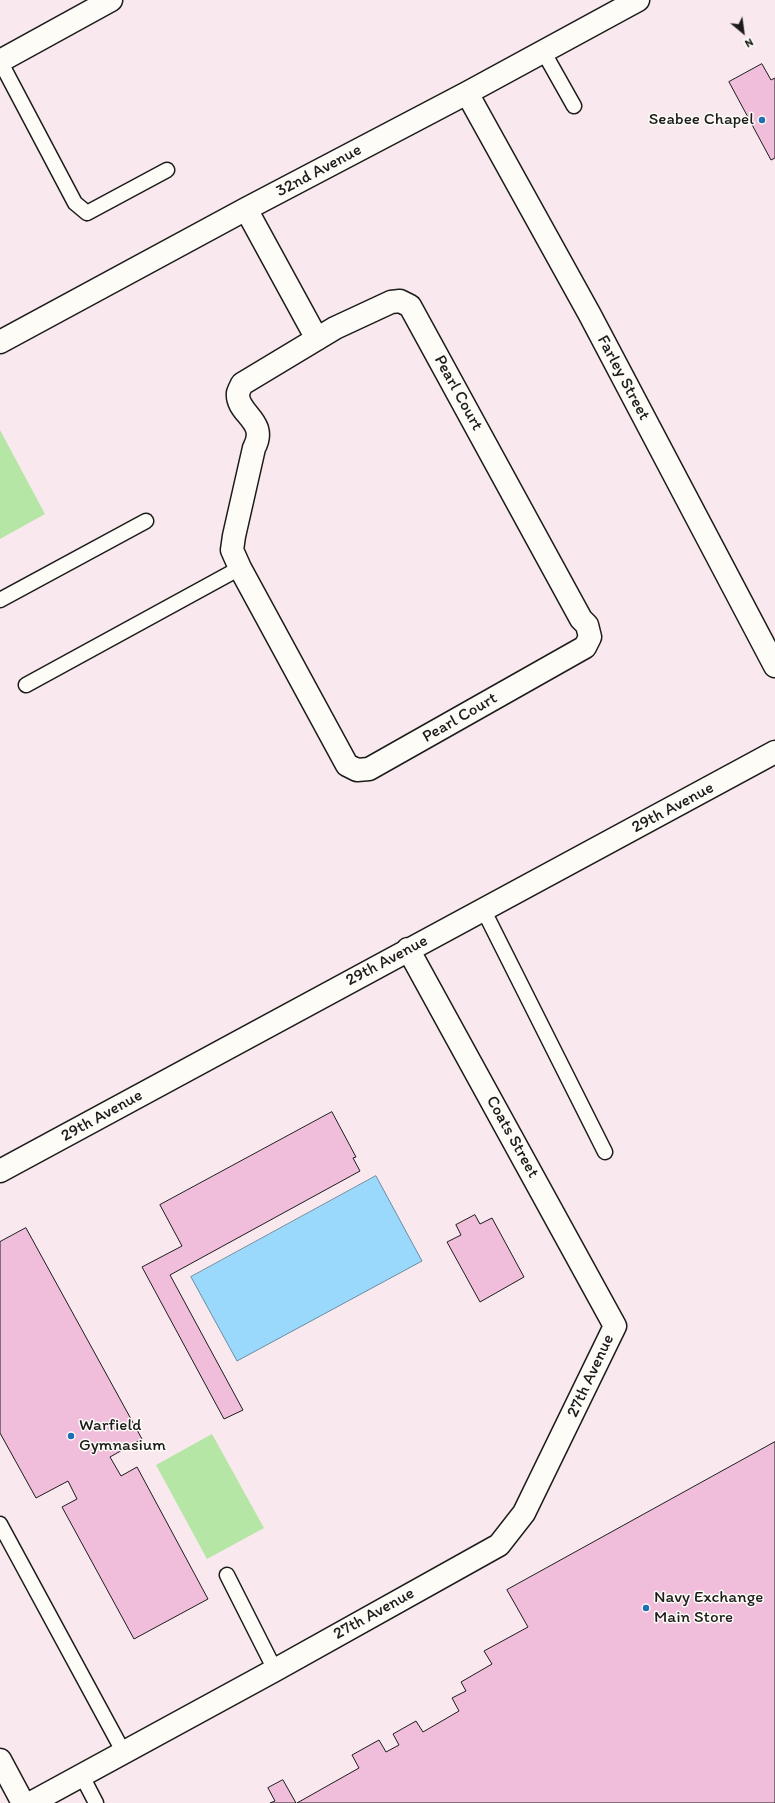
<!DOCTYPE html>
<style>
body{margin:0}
#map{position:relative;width:775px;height:1803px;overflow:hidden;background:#f9e9ee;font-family:Itim,sans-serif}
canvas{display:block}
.north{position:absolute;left:723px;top:12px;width:40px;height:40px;-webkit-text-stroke:3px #fdfcf7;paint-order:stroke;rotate:151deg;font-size:11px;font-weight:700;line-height:16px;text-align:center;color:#1c1c1c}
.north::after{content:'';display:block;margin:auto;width:14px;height:18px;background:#1c1c1c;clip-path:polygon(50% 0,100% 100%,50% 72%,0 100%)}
</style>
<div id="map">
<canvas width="775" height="1803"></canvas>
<div class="north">N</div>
</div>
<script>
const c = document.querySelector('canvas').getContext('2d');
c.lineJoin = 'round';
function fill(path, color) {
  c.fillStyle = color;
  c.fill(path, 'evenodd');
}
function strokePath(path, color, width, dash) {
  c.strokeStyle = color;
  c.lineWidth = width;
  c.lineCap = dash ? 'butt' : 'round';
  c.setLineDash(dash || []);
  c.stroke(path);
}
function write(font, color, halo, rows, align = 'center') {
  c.font = font + ' Itim,sans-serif';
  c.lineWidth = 3;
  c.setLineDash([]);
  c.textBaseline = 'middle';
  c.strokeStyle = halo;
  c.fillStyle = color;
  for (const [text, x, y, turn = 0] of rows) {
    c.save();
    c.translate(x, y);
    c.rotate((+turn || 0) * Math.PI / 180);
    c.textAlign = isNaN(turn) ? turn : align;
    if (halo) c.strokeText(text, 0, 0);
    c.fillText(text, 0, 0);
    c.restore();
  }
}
const green = new Path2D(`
 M0,430L45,514L0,539Z
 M212,1434L264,1528L207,1559L156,1465Z`);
const water = new Path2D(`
 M376,1176L422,1261L237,1361L191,1277Z`);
const building = new Path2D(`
 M762,64L771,80L775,78V158L771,160L729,82Z
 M332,1112L356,1157L353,1158L360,1171L170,1275L243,1410L224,1419L142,1267L182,1246L160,1205Z
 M475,1215L480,1224L492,1218L524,1277L480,1302L447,1242L461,1235L456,1225Z
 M26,1228L142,1439L110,1457L121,1476L137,1467L208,1599L134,1639L62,1507L77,1499L68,1481L36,1498L0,1433V1242Z
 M775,1442V1803H297L359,1768L352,1755L379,1740L386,1752L399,1745L393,1734L416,1721L423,1732L459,1711L452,1698L466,1691L461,1682L492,1664L484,1651L528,1627L507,1590Z
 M283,1780L296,1803H270L275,1801L268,1788Z`);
const lane = new Path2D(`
 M543,51L574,106
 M0,61L75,203L87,213L167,170
 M0,600L146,521
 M26,685L240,568
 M483,909L605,1152
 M0,1524L124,1753
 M227,1575L275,1670
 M82,1776L96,1803`);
const street = new Path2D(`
 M0,61L111,0
 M467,93L590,315L775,666
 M246,209L317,339
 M400,301L410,306L581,619L587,625L590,637L585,647L369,769L357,770L347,765L240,568L232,550L234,536L254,448C269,421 236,414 238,393C239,390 241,386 242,384L335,328L391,302Z
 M0,342L246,209L467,93L638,0
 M0,1171L775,752
 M0,1760L23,1803
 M31,1803L275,1670L499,1545L524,1513L615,1326L408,949`);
const markers = [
 [762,120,4,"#1f6fb2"],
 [71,1436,4,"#1f6fb2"],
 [646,1608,4,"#1f6fb2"]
];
const poiNames = [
 ["Seabee Chapel",754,120,"right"],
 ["Warfield",79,1426],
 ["Gymnasium",79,1446],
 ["Navy Exchange",654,1598],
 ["Main Store",654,1618]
];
const streetNames = [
 ["32nd Avenue",319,171,-28],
 ["Farley Street",623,378,62],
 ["Pearl Court",458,393,61],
 ["Pearl Court",460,718,-30],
 ["29th Avenue",673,808,-28],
 ["29th Avenue",387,961,-28],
 ["29th Avenue",102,1116,-29],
 ["Coats Street",512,1137,61],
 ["27th Avenue",591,1376,-65],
 ["27th Avenue",374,1614,-29]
];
fill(green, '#b5e6a5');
fill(water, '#9ad9fb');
strokePath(water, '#688da2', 1);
fill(building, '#f0bdda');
strokePath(building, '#1c1c1c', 1);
strokePath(lane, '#1c1c1c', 17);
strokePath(street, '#1c1c1c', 25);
strokePath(lane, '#fdfcf7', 14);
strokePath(street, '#fdfcf7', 22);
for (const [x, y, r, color] of markers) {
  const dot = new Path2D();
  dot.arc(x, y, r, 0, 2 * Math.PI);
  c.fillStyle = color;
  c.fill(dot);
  strokePath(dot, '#fdfcf7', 1.5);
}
write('17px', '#1c1c1c', '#fdfcf7', poiNames, 'left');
write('17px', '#1c1c1c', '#fdfcf7', streetNames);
</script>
